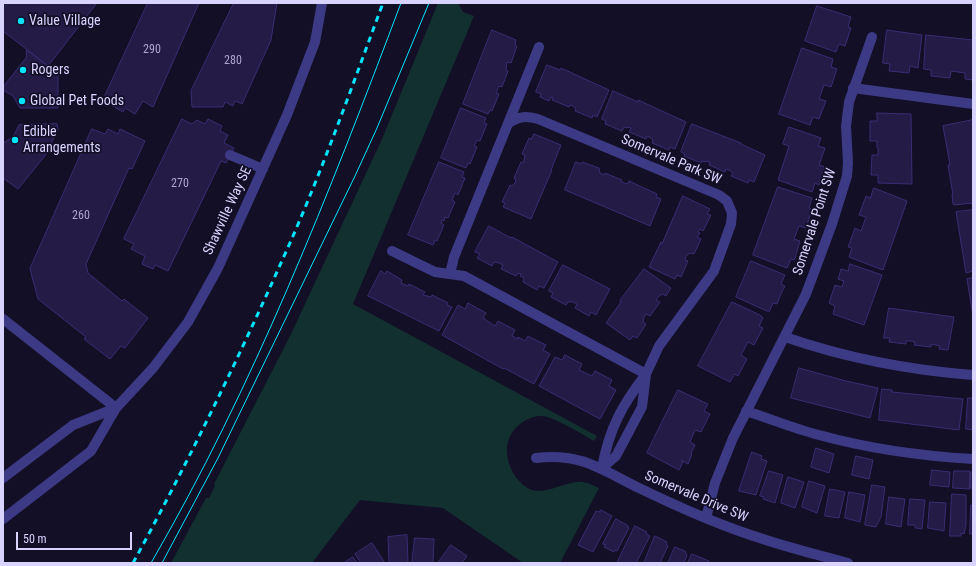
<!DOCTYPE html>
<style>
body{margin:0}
#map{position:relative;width:976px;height:566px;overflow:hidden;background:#130f26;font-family:"Roboto Condensed",sans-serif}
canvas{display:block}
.frame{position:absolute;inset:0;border:4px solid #d9d4ff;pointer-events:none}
.scale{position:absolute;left:16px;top:532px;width:116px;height:18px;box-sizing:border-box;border:2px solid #d9d4ff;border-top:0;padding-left:5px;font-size:12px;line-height:14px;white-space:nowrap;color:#d9d4ff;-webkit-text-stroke:3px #130f26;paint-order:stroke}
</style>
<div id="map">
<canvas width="976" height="566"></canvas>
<div class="frame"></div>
<div class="scale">50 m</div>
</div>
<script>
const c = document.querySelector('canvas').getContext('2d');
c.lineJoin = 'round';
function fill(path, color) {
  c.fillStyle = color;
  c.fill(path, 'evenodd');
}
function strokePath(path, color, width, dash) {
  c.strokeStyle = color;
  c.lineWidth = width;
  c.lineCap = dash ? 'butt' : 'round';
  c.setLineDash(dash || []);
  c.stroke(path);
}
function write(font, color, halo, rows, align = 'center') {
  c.font = font + ' "Roboto Condensed",sans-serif';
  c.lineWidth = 3.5;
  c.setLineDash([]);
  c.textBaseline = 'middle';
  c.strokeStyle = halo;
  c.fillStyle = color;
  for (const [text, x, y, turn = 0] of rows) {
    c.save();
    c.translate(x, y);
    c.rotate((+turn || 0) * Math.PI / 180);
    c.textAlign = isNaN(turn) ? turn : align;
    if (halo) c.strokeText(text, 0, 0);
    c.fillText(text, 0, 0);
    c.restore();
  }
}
const green = new Path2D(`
 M438,3H458L463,12L474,16L353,304L597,436L594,441C584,435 552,416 542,416C525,415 506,432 507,451C507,464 515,480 526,487C542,499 565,480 582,482C587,482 594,486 599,488L560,563H523L443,508L360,500L312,563H171L206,498H209L215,486L214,484L290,336L382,139Z`);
const building = new Path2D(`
 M3,3H97L48,66L3,31Z
 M148,3H199L153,107L143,101L135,114L125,108L123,112L111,105L112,101L105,96Z
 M234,3H277L271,40L242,104L235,101L233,106L225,102L223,107H192L191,91Z
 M817,6L851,17L848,27L851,28L845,46L839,44L836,52L805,41Z
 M492,30L516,40L515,45L517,46L511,63L507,62L506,70L508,71L502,87L499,86L496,93L499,94L492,111L490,110L488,114L463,104Z
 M887,30L922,35L918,68L910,66L909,73L889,71L890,64L883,63Z
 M926,35L973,40V80L965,79V73L951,71L950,78L931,76V70L924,69Z
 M802,48L833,59L831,67L837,69L831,87L824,85L819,99L826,101L819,119L813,117L810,125L779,114Z
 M27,50L58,74V108H20L13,96L3,90V87L26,58Z
 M547,65L560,70L561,68L609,90L597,117L593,115L592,118L575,111L576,109L573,106L570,105L569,107L552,100L553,98L551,97L549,101L540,97L541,94L536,92Z
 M613,91L638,102V100L686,122L675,149L670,147L669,150L652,143L653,140L651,138L647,136L646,139L629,132L631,128L628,127L627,128L624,127L622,131L605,124L606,121L602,119Z
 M461,108L486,118L484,123L487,124L480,141L477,140L474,146L477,147L470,164L468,163L466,168L441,158Z
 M877,113L911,114L912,184L878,183V175H871L872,155H878V148H877V141H870V121H877Z
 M182,119L192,124L197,120L205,124L208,119L222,126L220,131L228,135L224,143L234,148L226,163L221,161L168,271L155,265L153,269L142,264L145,256L131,249L134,244L124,239Z
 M973,120V203L954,205L953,204L952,195H953L948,165H950L943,126Z
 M57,124L58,129L47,153L18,189L3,178V143L13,137L19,125Z
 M692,124L741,143V144L765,155L754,182L749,180L748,183L731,176L733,173L729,170L726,169L725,172L709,165L710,162L706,161V162L702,161L701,163L684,156L685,154L681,152Z
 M789,127L821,138L818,146L825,148L819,165L825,167L819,185L815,183L812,192L778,180L789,146L783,144Z
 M92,129L105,134L108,129L118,134L120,129L145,141L132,169L129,168L86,264L88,273L122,301L124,299L148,318L125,348L121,346L110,359L84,339L86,337L38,299L30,269Z
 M534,134L561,145L551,170H552L531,219L503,207L505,203L502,202L510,185L512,186L515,183L516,180L514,178L521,162L523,163L524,160L525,155L522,154L529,138L531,139Z
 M439,162L464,172L462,177L465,178L458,195L455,193L452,200L455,202L448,218L445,217L444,221L442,220L441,223L444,225L437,241L435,240L433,245L408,235Z
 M576,162L581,164L582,162L599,168L600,173L604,175L605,173L622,180L621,181L624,183L628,184L629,181L657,194L656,197L661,199L650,226L565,190Z
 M778,187L812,198L809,208L812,209L806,228L799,226L794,239L800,241L795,258L794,260L791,259L787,268L753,255Z
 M874,188L907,201L883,270L849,257L852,248L848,247L855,228L861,231L866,217L859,215L866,196L870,198Z
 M683,196L710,209L707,214L711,215L703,231L700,229L698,232L700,233L697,237L701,239L694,254L690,253L686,256L685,260L688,261L681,277L677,275L675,279L649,267L661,242L662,243Z
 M973,210V271L966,273L956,212Z
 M489,226L511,238L512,237L558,262L544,288L539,286L537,290L523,282L524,278L520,276L521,274L518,273L516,276L501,269L503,265L499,263L494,262L492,266L477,258L480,254L475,252Z
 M751,261L785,275L781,284L785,286L781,294L777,304L773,303L769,312L736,297Z
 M850,264L882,275L864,325L833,314L835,306L829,303L835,285L842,287L844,281L838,279L841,269L848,271Z
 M563,265L610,289L596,315L591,312L589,316L575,308L577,304L573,302H568L566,305L551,297L553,293L549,291Z
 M644,269L671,288L666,296L662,294L658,297L656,300L660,302L650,316L646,314L644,317L643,322L646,324L637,338L633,336L630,340L606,323L621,302L620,301Z
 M381,271L385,274L387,271L402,280L401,283L408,286L409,284L425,292L423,295L431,297L432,295L448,303L447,305L452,307L439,331L368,296Z
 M973,278V316L967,279Z
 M732,302L760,315L763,318L759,326L763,328L754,345L748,342L741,355L747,359L738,376L735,374L730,382L698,366Z
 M468,303L486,313L483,318L495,326L498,321L515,330L512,336L518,339V337L525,341L528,336L546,345L543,350L550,354L534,384L504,368L503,369L442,335L458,305L465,309Z
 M889,308L954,317L948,350L939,349L940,346L931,344V347L914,345L915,342L911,341H906V344L889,342L890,338H884Z
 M565,355L582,364L579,370L592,376L595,371L612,380L609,386L616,390L600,419L539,386L555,357L562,360Z
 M799,368L846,381L878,388L870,418L791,398Z
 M882,389L892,390V392L963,399L959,430L879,420Z
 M678,390L708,404L704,411L710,414L701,432L695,430L690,442L695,445L691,453L692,454L688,464L681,460L683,462L679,470L647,453Z
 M968,398H973V430L966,429Z
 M816,448L834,454L829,473L811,467Z
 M752,452L762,456L761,459L767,461L756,495L739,491Z
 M856,456L873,460L869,479L852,475Z
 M932,470L950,472L949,487L930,485Z
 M769,471L783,475L775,503L763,499L764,497L760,496Z
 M954,471H970V489L953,488Z
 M971,472H973V488H970Z
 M788,477L804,482L795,508L781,503Z
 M809,481L825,486L817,513L802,507Z
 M872,485L885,487L881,517L876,527L865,525Z
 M830,489L845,492L839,518L825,516Z
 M849,492L865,495L860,522L845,518Z
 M952,494L966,495V525L964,534L961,533V536H950Z
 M889,497L905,499L901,527L886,524Z
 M910,499L925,500L922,529L915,528V525H908Z
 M930,502L946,503L944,531L928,528Z
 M971,505L973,506V534H970Z
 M601,510L612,516L593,552L578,545L596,511L599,512Z
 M616,519L627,525L629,528L617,551L615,550L614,552L604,547L606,545L603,544Z
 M635,526L647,532L646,534L650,536L636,563H617Z
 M407,535L408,563H389L388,537Z
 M655,536L667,542L666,544L668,546L660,563H644Z
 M415,538L434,539L433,563H412Z
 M372,543L385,563H361L355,554Z
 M451,545L467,556L462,563H438Z
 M675,547L685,551L687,555L684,563H668Z
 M692,554L709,561L708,563H688Z
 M353,557L357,563H344Z`);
const minor = new Path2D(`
 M853,88L973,104
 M509,123C519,116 527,116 538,119L719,195L727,201L732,213L731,224L714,271L659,346L646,374L642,407L616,456L602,468
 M230,155L263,169
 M392,251L435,272L464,276L646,374
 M450,274L454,257L539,47
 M3,319L116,408
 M785,337C846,358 908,370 973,375
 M746,411C771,419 795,429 819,435C870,449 921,456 973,459
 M536,458C582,453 600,469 639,488C666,501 694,514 723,525C764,541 806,552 848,563
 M602,468C609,429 622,405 646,374
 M3,478L73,425L116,408
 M706,518L715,483L733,438L806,294L832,224L847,176L848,163L846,126L849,102L872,37
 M3,519L91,451L116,408L153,368L188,322L218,268L287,115L315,42L322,3`);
const tram = new Path2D(`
 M151,563C254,386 329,194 401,3
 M162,563L218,458L355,176L377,128L429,3`);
const rail = new Path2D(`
 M133,563C191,457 244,347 293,236C326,160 354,81 383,3`);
const markers = [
 [21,21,4,"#00e5ff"],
 [23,70,4,"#00e5ff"],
 [22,101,4,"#00e5ff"],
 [15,140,4,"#00e5ff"]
];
const numberNames = [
 ["290",152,50],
 ["280",233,61],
 ["270",180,184],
 ["260",81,216]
];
const poiNames = [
 ["Value Village",29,21],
 ["Rogers",31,70],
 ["Global Pet Foods",30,101],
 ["Edible",23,132],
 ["Arrangements",23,148]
];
const streetNames = [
 ["Somervale Park SW",671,160,23],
 ["Shawville Way SE",228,211,-65],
 ["Somervale Point SW",815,222,-72],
 ["Somervale Drive SW",696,497,23]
];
fill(green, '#12302f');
fill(building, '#241b47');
strokePath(building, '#3b2d73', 1);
strokePath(minor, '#3d3a85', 10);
strokePath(tram, '#00e5ff', 1);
strokePath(rail, '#00e5ff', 3, [6, 5]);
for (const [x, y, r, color] of markers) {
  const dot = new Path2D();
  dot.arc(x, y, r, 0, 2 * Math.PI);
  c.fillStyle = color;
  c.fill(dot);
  strokePath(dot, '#130f26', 1.5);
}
write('12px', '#aca6d1', null, numberNames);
write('14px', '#d9d4ff', '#130f26', poiNames, 'left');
write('14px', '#d9d4ff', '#130f26', streetNames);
</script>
